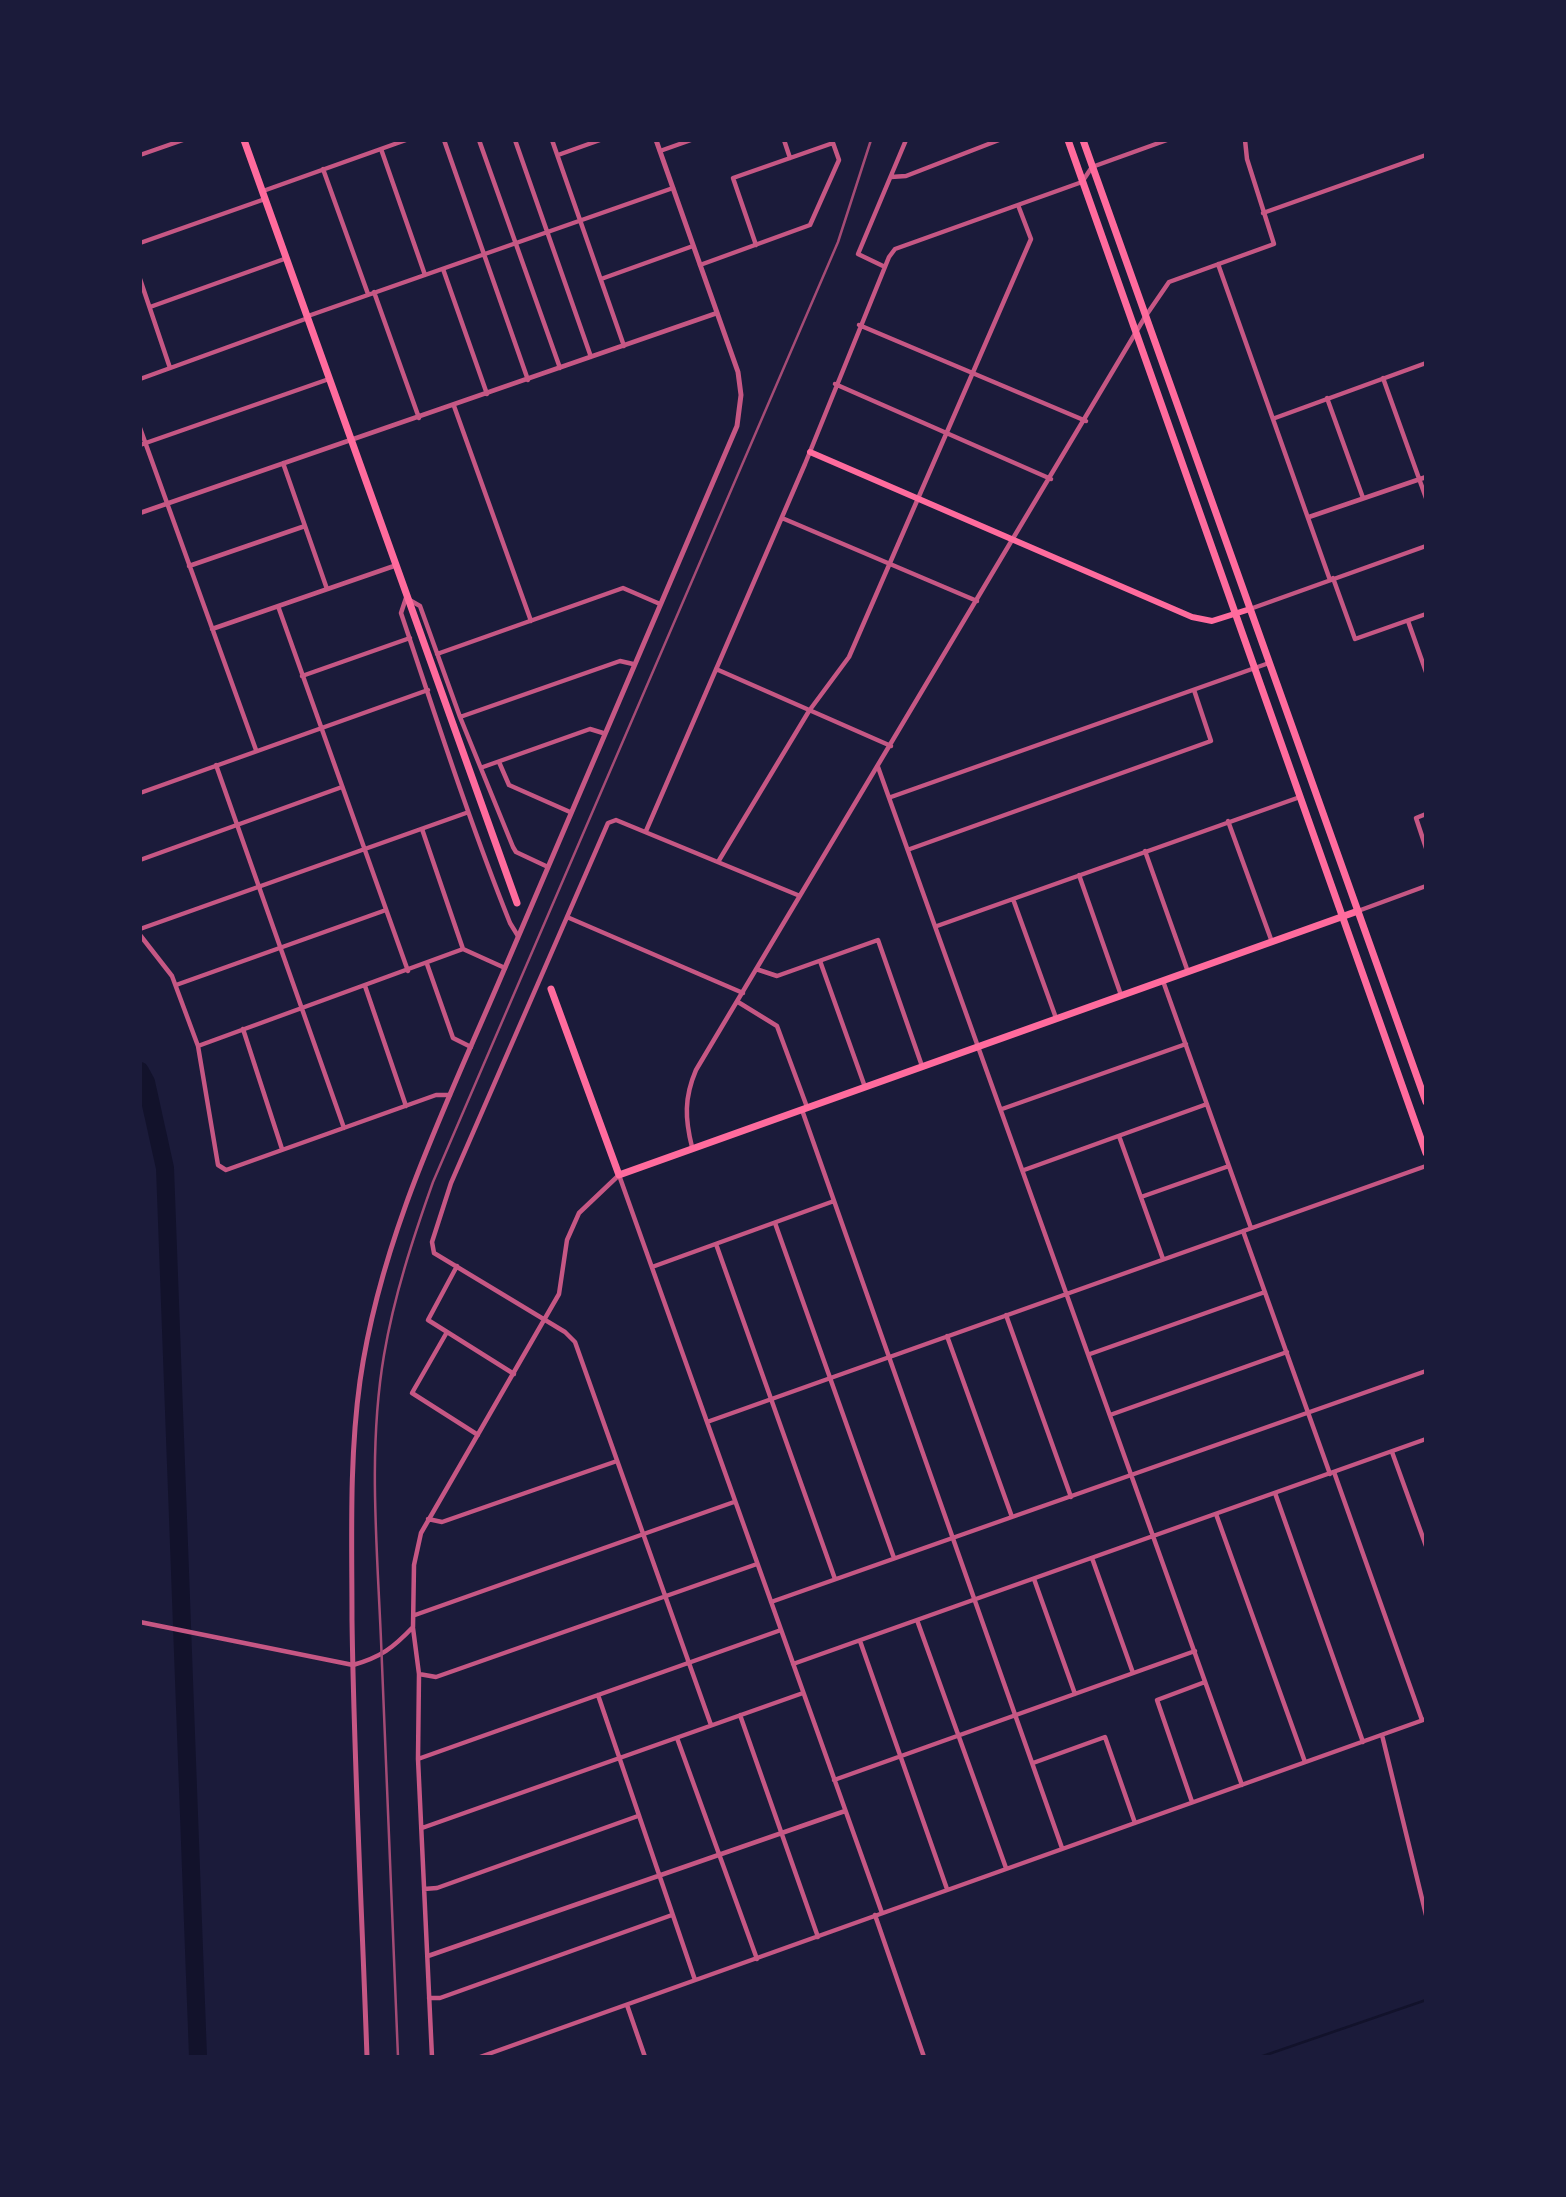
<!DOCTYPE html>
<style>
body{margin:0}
#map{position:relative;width:1566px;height:2197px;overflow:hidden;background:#1b1b3a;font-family:"IBM Plex Sans",sans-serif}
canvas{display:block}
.frame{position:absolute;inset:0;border:142px solid #1b1b3a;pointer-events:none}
</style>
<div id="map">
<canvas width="1566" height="2197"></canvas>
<div class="frame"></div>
</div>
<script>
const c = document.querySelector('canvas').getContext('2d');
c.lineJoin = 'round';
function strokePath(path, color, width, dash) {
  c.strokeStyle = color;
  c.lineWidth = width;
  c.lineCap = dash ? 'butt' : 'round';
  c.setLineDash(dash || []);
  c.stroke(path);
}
const stream = new Path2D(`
 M1260,2057L1426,2000`);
const river = new Path2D(`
 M140,1071L146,1082L165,1168L198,2057`);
const minor = new Path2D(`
 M444,140L528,380
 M479,140L560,368
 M515,140L591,357
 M552,140L624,346
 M784,140L790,158
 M381,149L425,275
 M660,151L691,140
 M140,155L183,140
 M558,155L600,140
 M323,169L368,294
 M891,177L906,176L999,140
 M263,191L406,140
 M1263,213L1426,155
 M140,243L265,199
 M1218,264L1330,580
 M700,265L810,225L839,160L833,143L733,178L756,245
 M883,266L858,254L906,140
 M443,269L487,394
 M140,279L170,368
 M601,279L693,246
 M374,292L419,418
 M150,307L287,258
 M308,316L673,188
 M859,325L1086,421
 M1383,378L1426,498
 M140,379L308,318
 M835,384L1051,479
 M1327,398L1363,498
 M454,406L531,621
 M1275,418L1426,363
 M140,428L256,750
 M140,445L329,379
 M283,463L327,589
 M140,513L717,313
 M1309,517L1426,477
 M782,518L977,601
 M189,566L305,526
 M1333,578L1355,639L1426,614
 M278,606L408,971
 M1250,609L1426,546
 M1408,621L1426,672
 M212,629L394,566
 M437,654L623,588L660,604
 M716,669L891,746
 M302,676L410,638
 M460,717L620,661L633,664
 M499,762L509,785L570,812
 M216,765L344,1128
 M483,767L590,729L603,733
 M878,767L1242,1785
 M140,793L428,690
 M891,797L1269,663
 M1426,814L1416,818L1426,848
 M1228,821L1272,942
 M422,829L463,949
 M646,831L805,464L889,257L895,249L1082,182L1092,167L1167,140
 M910,849L1211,741L1194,690
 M1145,851L1188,972
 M140,860L342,787
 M718,862L809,711L849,657L1031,239L1018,205
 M1079,875L1121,995
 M1013,899L1056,1018
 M1358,911L1426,886
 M567,917L743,993
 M937,926L1300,797
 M140,929L466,813
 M140,935L172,976L198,1046L218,1165L226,1170L436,1095H450
 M518,936L510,923C469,821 436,717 401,613L406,598L420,606L460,717L513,847L516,852L548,867
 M820,961L865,1087
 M427,964L453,1038L471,1047
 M756,969L777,976L878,940L922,1066
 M1163,981L1251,1228
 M176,985L386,910
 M365,986L406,1106
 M738,1002L777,1026L807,1107
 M243,1029L282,1149
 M198,1046L463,949L505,968
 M1002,1109L1186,1044
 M802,1110L1062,1848
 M1119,1136L1163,1259
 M692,1147C685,1119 684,1098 696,1070L1145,317L1169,282L1274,244L1247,159L1245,140
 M1024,1170L1207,1104
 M1141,1197L1229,1166
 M775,1223L894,1558
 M1243,1231L1330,1474
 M716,1244L835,1579
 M457,1266L428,1320L514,1374
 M652,1267L834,1201
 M1006,1315L1071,1497
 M447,1332L412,1393L478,1435
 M947,1336L1012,1517
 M1090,1354L1265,1292
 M1110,1415L1287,1352
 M707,1422L1426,1166
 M1392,1452L1426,1546
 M1334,1472L1422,1720
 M1275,1493L1363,1742
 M1216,1514L1305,1762
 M428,1519L442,1522L617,1461
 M1092,1558L1133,1673
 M1034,1579L1075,1694
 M771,1602L1426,1371
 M415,1615L734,1502
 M917,1620L1006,1868
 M140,1622L353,1665C381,1657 393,1648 413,1627L414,1565L421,1533L559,1294L567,1240L579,1213L619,1175L882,1913
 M413,1628L419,1674L418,1759L432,2057
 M860,1641L947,1889
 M793,1664L1426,1439
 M419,1674L436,1677L757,1564
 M598,1695L695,1980
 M740,1715L818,1937
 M711,1725L575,1342L565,1332L434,1253L432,1242L451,1183L608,823L616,820L800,896
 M1382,1735L1426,1915
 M677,1738L757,1959
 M418,1759L781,1630
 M1033,1763L1105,1737L1135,1823
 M834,1780L1195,1651
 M1192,1802L1157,1700L1205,1682
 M422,1828L803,1693
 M424,1889L437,1888L638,1816
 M875,1915L924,2057
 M428,1956L845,1811
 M429,1998H440L672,1915
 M627,2005L645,2057
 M480,2057L1426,1719`);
const tertiary = new Path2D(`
 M367,2057C362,1912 354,1766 352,1620C352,1540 349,1460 360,1381C381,1235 447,1104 504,970C581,788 659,607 737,426L741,395L738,372L656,140`);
const secondary = new Path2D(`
 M810,452L1192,617L1212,621L1250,609`);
const primary = new Path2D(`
 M244,140L517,903
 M551,989L619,1175L1358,911`);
const trunk = new Path2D(`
 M1068,140L1426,1153
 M1083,140L1426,1102`);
const rail = new Path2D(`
 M398,2057C392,1918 386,1779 381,1640C377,1545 368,1449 384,1355C394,1296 413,1238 433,1182L838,242L871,140`);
strokePath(stream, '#12122b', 2.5);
strokePath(river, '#12122b', 18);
strokePath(minor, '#c65784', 4.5);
strokePath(tertiary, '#c65784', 5);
strokePath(secondary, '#ff6b9d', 6);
strokePath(primary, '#ff6b9d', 7);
strokePath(trunk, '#ff6b9d', 7);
strokePath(rail, '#a44b75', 2.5);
</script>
